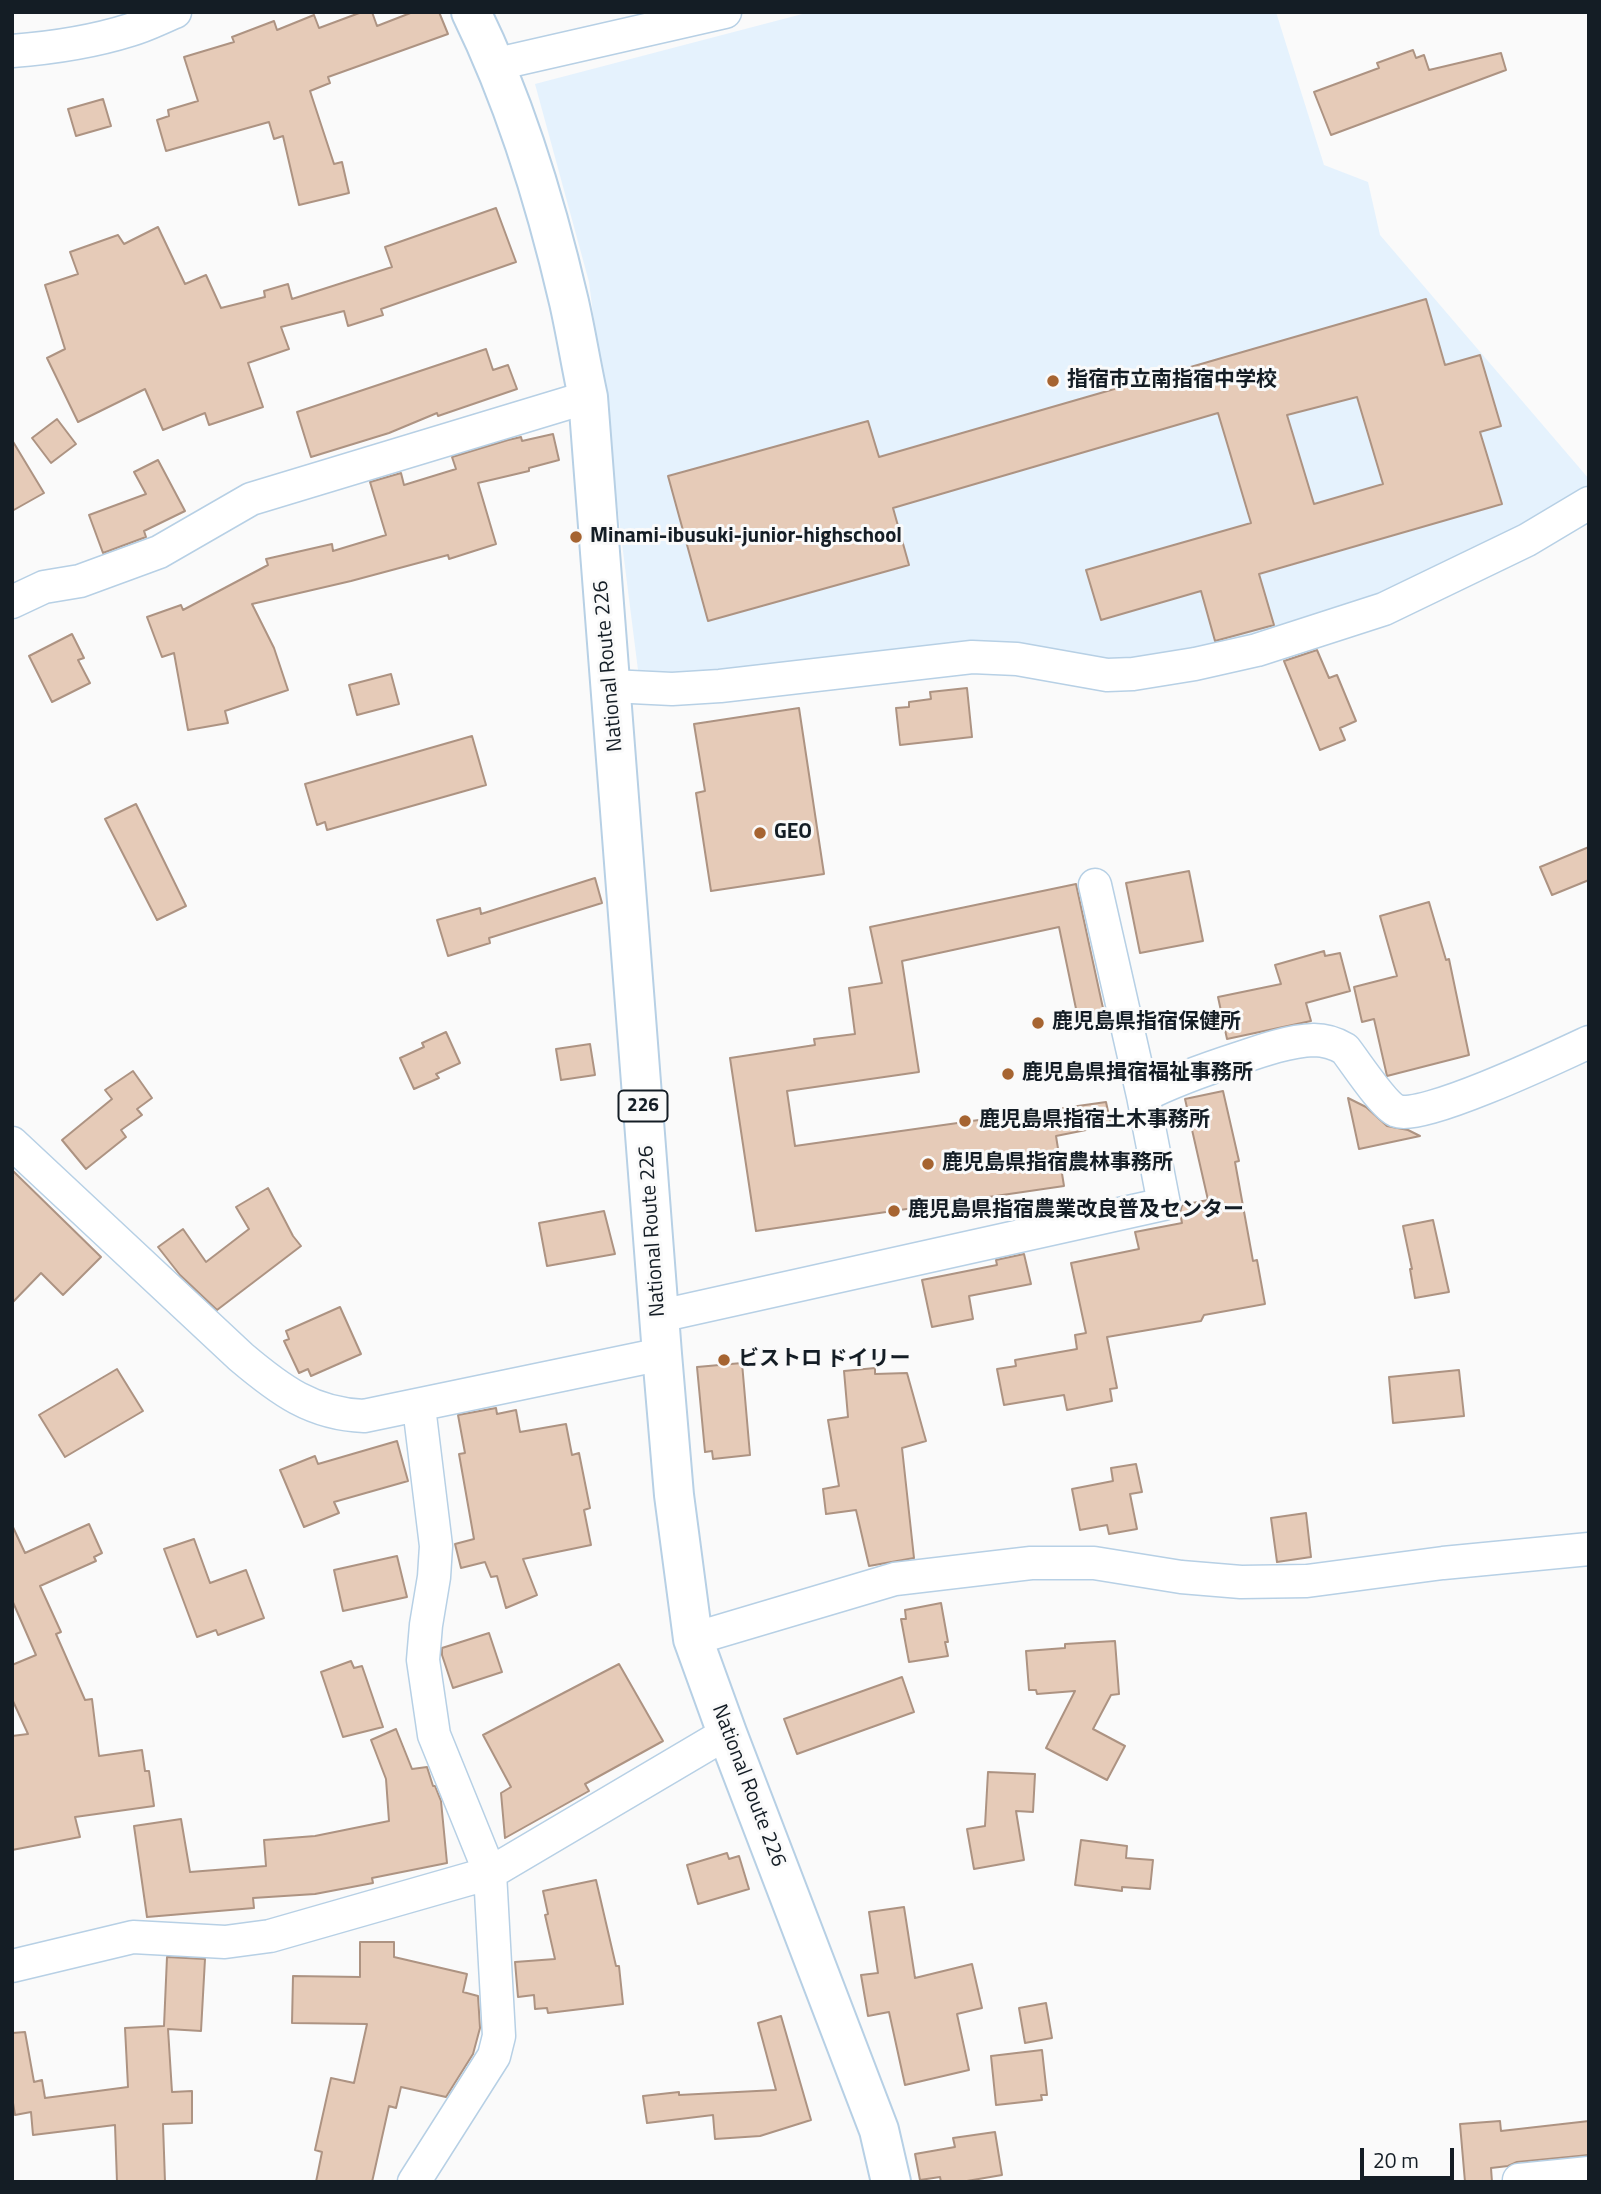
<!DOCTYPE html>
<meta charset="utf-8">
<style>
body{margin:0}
#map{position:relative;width:1601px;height:2194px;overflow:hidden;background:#fafafa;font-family:"Titillium Web",sans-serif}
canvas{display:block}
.frame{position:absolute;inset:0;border:14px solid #141d25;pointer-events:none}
.scale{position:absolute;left:1360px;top:2148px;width:94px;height:32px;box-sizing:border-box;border:4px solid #141d25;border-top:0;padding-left:9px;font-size:21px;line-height:24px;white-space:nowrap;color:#141d25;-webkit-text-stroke:5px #fafafa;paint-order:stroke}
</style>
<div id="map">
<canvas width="1601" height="2194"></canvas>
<div class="frame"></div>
<div class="scale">20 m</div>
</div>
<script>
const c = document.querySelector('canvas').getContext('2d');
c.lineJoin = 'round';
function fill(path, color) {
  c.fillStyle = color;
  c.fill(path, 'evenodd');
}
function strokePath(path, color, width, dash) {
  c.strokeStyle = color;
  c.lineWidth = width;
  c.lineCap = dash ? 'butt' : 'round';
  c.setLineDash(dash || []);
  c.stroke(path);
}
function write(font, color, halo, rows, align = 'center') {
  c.font = font + ' "Titillium Web","Noto Sans JP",sans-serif';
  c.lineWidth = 6;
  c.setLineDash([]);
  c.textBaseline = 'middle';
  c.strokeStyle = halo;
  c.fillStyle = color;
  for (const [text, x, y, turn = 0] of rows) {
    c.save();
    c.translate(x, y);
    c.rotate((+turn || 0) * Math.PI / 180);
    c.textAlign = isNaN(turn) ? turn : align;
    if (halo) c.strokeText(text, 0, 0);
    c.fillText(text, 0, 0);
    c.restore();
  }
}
const built = new Path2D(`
 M810,12H1276L1324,165L1368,182L1380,235L1589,479V489L1515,530L1408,584L1299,625L1218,647L1110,664L695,674L638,670L589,282L535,84Z`);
const building = new Path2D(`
 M362,12H372L377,26L413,12H439L448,34L328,77L330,83L310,91L334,164L342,162L349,193L299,205L283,136L274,139L269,122L166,151L157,120L169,116L168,110L198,101L184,57L234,42L232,37L274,21L277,30L314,15L319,28Z
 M1413,50L1416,58L1424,55L1429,70L1501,53L1506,70L1331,135L1314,92L1379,68L1377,63Z
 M103,99L111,126L76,136L68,109Z
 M496,208L516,262L381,309L383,315L348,326L344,311L281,327L289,349L248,363L263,407L209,425L205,413L163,430L145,389L78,422L47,358L65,349L45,285L78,274L70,252L118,235L124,244L158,227L185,284L206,275L221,308L265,297L264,291L288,284L292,299L392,267L385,247Z
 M1426,299L1445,365L1480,355L1501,426L1480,432L1502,504L1259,574L1274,625L1215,641L1201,591L1101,620L1086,570L1251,523L1218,413L893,508L909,565L708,621L668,476L868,421L879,457ZM1357,397L1383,484L1314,504L1287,415Z
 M486,349L493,370L508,365L517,389L438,416L437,413L389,433L311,457L297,412Z
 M57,419L76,444L51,463L32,438Z
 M553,434L559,460L529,468V471L478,483L496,544L449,559L448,555L351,581L252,604L274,648L288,690L225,711L228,723L188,730L174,653L162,657L147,617L181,605L183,610L268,565L266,559L332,544L333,551L386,535L370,482L401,473L404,485L456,469L452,457L508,440L521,437L522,441Z
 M12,440L44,493L12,511Z
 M158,460L185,511L144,531L146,537L103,553L89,515L146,494L134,472Z
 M72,634L84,658L78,660L90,683L52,702L29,656Z
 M1317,650L1329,678L1337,675L1356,721L1340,728L1345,740L1320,750L1284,661Z
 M391,674L399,704L357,715L349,685Z
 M967,688L972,737L900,745L896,708L909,707V702L931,699L930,692Z
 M799,708L824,874L711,891L696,793L705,791L694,724Z
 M472,736L486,785L327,830L325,822L317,825L305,784Z
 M136,804L186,906L157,920L105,819Z
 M1589,847V880L1552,895L1540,867Z
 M1189,871L1203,941L1140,953L1126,883Z
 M595,878L602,903L489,938L490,943L448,956L437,920L480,908L481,914Z
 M1076,884L1106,1022L1080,1028L1059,927L902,961L919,1072L787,1091L795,1146L1106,1102L1111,1125L1056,1136L1064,1186L756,1231L730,1058L815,1045L814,1039L855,1034L849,988L882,983L870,927Z
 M1429,902L1446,960L1449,959L1469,1055L1387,1076L1374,1019L1362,1022L1354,987L1397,976L1380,916Z
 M1324,951L1325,956L1340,953L1350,991L1306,1003L1311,1021L1227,1039L1218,997L1281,984L1275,965Z
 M446,1032L460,1063L436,1074L439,1078L414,1089L400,1058L424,1047L422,1043Z
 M590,1044L595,1075L561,1080L556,1049Z
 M133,1071L152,1098L137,1109L142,1115L121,1130L126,1137L86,1169L62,1140L112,1099L105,1090Z
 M1223,1091L1239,1161L1235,1162L1253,1261L1257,1260L1265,1304L1204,1315L1201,1321L1107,1337L1117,1388L1110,1389L1112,1401L1067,1410L1064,1395L1004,1405L997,1369L1016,1366L1015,1360L1077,1349L1075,1335L1086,1333L1071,1263L1139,1249L1135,1232L1182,1223L1180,1213L1182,1205L1208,1200L1185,1099Z
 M1348,1098L1366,1107L1387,1126L1408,1130L1420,1136L1359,1149Z
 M12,1170L101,1257L63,1295L41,1273L12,1303Z
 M268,1188L293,1236L301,1246L217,1310L180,1275L158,1247L183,1229L206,1262L249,1229L236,1207Z
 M604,1211L615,1254L547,1266L539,1223Z
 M1433,1220L1449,1292L1415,1298L1410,1269H1412L1403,1226Z
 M1024,1254L1031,1284L969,1296L973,1319L932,1327L922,1280L997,1265L996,1260Z
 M340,1307L361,1354L311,1376L308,1369L299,1373L284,1341L289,1339L286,1331Z
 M742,1363L750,1455L713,1459L712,1451L705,1452L697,1367Z
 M875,1368V1374L907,1373L926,1441L902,1448L914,1558L869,1566L856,1510L826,1514L823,1489L839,1486L828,1420L848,1417L844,1371Z
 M117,1369L143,1411L65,1457L39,1415Z
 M1459,1370L1464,1416L1393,1423L1389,1377Z
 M496,1408L497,1414L516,1410L520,1432L566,1424L572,1455L579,1453L590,1508L584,1510L591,1545L523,1559L537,1595L506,1608L497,1576L491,1577L485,1562L461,1568L455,1544L474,1539L459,1454L465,1453L458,1415Z
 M397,1441L408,1481L334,1502L339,1513L304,1527L280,1470L315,1456L318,1464Z
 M1136,1464L1142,1492L1130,1494L1137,1529L1109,1534L1107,1525L1080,1530L1072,1489L1113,1481L1111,1468Z
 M1306,1513L1311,1557L1277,1562L1271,1518Z
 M89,1524L102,1553L94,1557L96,1561L40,1586L61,1632L56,1634L85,1700L92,1699L99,1756L142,1750L145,1771H149L154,1806L75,1817L80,1837L12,1850V1736L28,1734L12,1699V1665L36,1655L12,1600V1525L25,1553Z
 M194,1539L210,1583L246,1570L264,1618L218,1635L216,1630L197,1637L164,1549Z
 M397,1556L407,1597L343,1611L334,1570Z
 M941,1603L948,1642H945L948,1656L909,1662L901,1619H906L905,1610Z
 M489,1633L502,1672L453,1688L442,1655V1648Z
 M1115,1641L1119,1694L1111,1695L1093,1729L1125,1746L1107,1780L1046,1748L1075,1691L1037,1694L1036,1690H1029L1026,1651L1065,1648V1644Z
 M351,1661L354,1668L362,1666L383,1727L343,1737L321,1672Z
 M619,1664L663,1741L585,1784L589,1791L505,1838L501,1793L511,1787L483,1735Z
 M902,1677L914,1712L797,1754L784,1719Z
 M396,1729L412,1769L427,1767L433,1786H435L441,1801L447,1863L372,1878L373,1883L315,1894L253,1898L254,1908L147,1917L134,1826L181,1819L190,1872L266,1866L264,1840L315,1836L389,1821L386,1779L371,1740Z
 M988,1772L1035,1774L1033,1812L1016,1811L1024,1860L974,1869L967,1829L985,1826Z
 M1081,1840L1127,1846L1126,1858L1153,1860L1150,1889L1122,1887V1891L1075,1885Z
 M727,1853L729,1859L739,1856L749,1889L698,1904L687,1865Z
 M596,1880L616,1966H619L623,2004L548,2013L547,2008L535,2009L534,1995L518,1997L515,1962L555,1959L545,1915L548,1914L543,1891Z
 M904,1907L915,1978L972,1964L982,2008L957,2014L969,2070L905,2085L889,2012L868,2016L861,1975L878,1973L869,1912Z
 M360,1942H394V1957L467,1974L463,1992L478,1996L480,2028L473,2054L446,2097L401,2087L396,2108L389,2106L372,2182H316L322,2152L315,2150L331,2078L354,2083L367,2024L292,2023L293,1976L360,1977Z
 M167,1957L205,1959L201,2031L168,2029L172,2092L192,2091V2123L163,2124L165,2182H117L115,2125L33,2135L31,2112L15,2115L12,2097V2033L25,2032L34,2082L42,2080L45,2098L128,2087L125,2028L164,2026Z
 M1046,2003L1052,2038L1025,2043L1019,2008Z
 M781,2016L811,2120L760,2136L715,2139L713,2115L647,2123L643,2096L679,2092V2095L776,2090L758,2023Z
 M1042,2050L1047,2095H1041L1042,2100L996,2105L991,2056Z
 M1500,2121L1501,2131L1589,2121V2155L1517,2162L1508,2166L1491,2168L1492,2182H1465L1460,2124Z
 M995,2132L1002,2175L961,2182H941L940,2177L920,2180L915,2154L955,2147L953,2138Z`);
const street = new Path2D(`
 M12,51C51,48 92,42 130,30C145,26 160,18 175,12
 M497,64L725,12
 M12,602L44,587L80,581L159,552L251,499L588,397
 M611,686L672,689L720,686L972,657L1017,659L1107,675L1133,674L1195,664L1257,650L1384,609L1527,540L1589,503
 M1095,885L1143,1096
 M12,1143L241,1357C280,1390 312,1414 364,1416L662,1354
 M660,1316L1164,1204L1143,1096C1174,1080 1206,1069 1240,1058C1263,1050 1289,1041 1314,1040C1326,1040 1335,1043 1345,1049C1356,1063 1383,1105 1397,1111C1422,1121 1559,1056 1589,1042
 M693,1639L895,1579L1031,1563H1094L1181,1577L1241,1582L1307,1581L1443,1563L1589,1549
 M12,1966L133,1937L225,1942L270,1936L490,1873L727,1733
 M1519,2180L1589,2173
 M414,2182L494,2056L499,2036L490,1873L434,1735L423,1660L426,1625L434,1577L436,1546L419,1407`);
const highway = new Path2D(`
 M471,12C516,104 546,203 569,302C576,333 581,365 588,397L662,1354L674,1495L693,1639L727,1733L879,2130L891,2182`);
const markers = [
 [1053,381,7,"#a66431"],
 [576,537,7,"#a66431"],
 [760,833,7,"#a66431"],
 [1038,1023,7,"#a66431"],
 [1008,1074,7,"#a66431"],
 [965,1121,7,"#a66431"],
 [928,1164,7,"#a66431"],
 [894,1211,7,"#a66431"],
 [724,1360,7,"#a66431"]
];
const shields = [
 [643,1106,49]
];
const shieldNames = [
 ["226",643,1106]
];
const poiNames = [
 ["指宿市立南指宿中学校",1067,381],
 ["Minami-ibusuki-junior-highschool",590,537],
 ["GEO",774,833],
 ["鹿児島県指宿保健所",1052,1023],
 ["鹿児島県揖宿福祉事務所",1022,1074],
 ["鹿児島県指宿土木事務所",979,1121],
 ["鹿児島県指宿農林事務所",942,1164],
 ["鹿児島県指宿農業改良普及センター",908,1211],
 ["ビストロ ドイリー",738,1360]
];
const streetNames = [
 ["National Route 226",609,666,-95],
 ["National Route 226",653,1231,-94],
 ["National Route 226",748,1786,69]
];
fill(built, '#e5f2fd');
fill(building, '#e6cbb8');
strokePath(building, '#ad9382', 2);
strokePath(street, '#b7d0e5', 35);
strokePath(highway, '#b7d0e5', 42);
strokePath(street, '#fff', 32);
strokePath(highway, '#fff', 38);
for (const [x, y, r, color] of markers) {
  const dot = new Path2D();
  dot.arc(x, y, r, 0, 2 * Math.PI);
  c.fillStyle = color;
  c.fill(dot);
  strokePath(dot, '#fafafa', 2.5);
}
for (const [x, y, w] of shields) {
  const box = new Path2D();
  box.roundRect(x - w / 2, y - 15.5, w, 31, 5);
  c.fillStyle = '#fafafa';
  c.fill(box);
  strokePath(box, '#141d25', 2);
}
write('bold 19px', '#141d25', null, shieldNames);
write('bold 21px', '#141d25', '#fafafa', poiNames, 'left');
write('21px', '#141d25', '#fafafa', streetNames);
</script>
